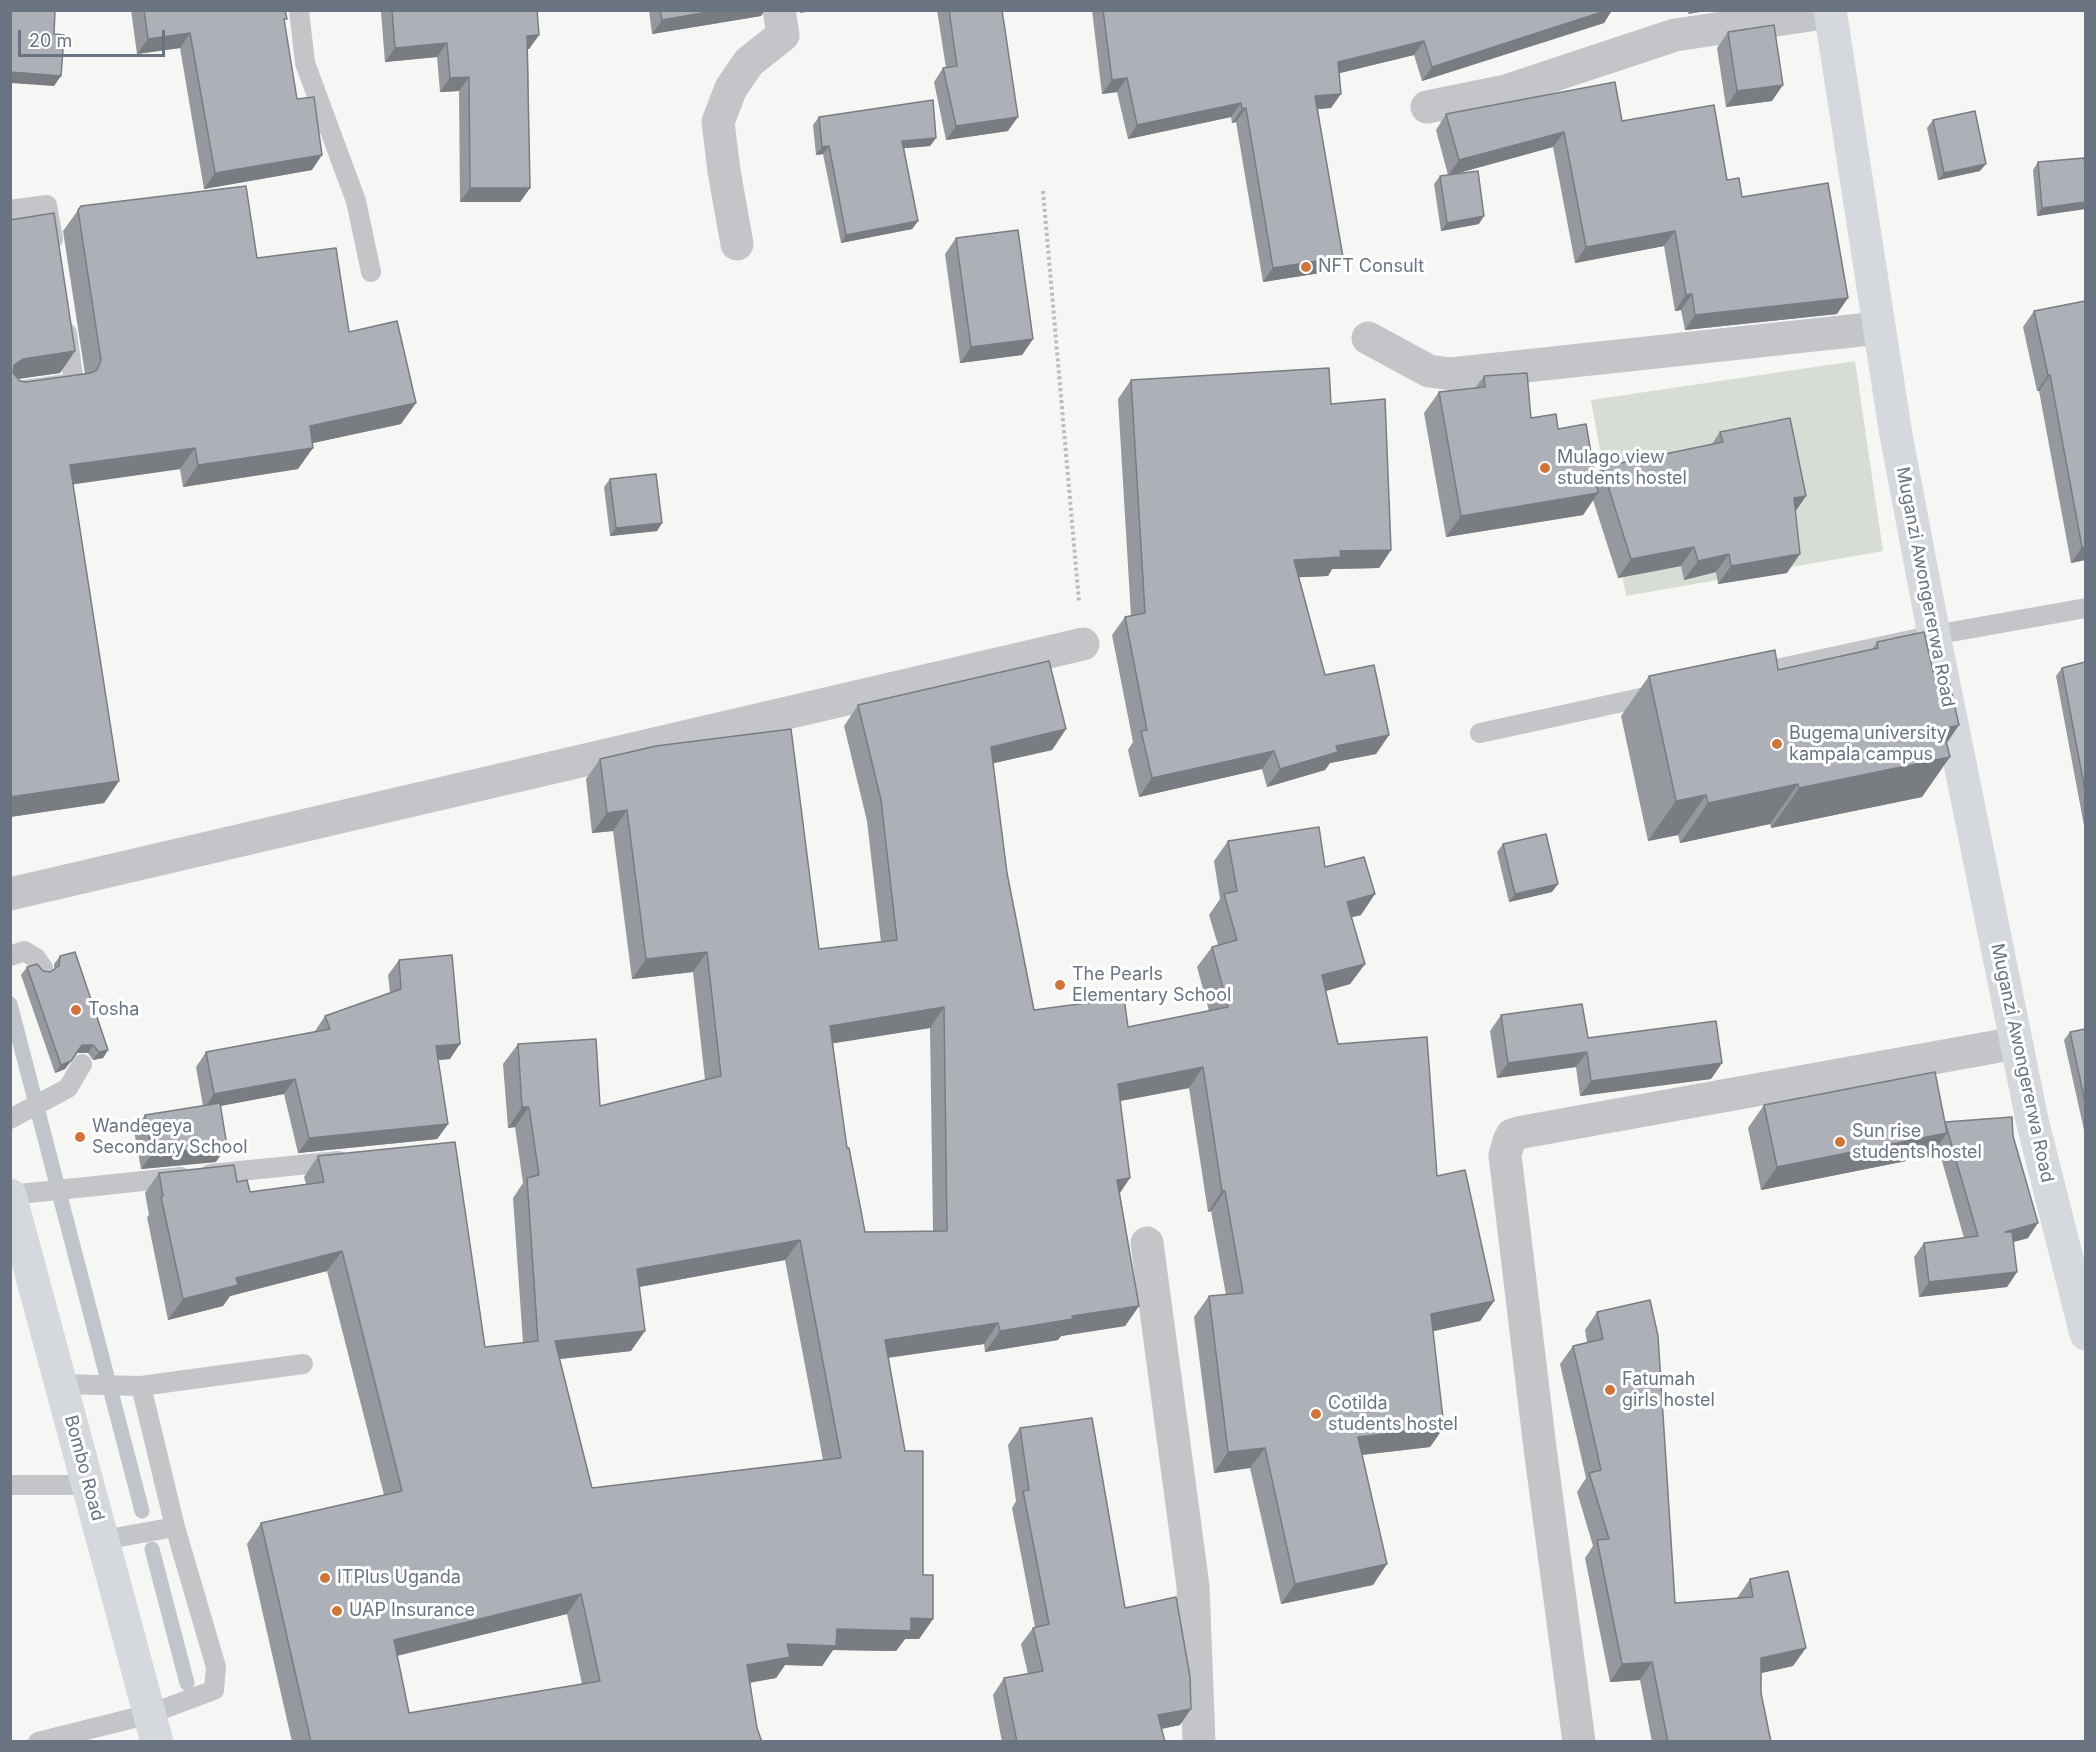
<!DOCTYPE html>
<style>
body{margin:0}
#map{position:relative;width:2096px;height:1752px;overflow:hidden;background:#f6f6f4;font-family:Inter,sans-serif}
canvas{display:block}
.frame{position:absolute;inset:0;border:12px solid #697382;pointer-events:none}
.scale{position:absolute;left:18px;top:30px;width:147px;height:27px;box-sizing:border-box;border:3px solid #697382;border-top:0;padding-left:8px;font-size:18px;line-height:21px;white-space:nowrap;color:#697382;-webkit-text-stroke:4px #fff;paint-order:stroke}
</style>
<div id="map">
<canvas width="2096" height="1752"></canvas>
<div class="frame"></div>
<div class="scale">20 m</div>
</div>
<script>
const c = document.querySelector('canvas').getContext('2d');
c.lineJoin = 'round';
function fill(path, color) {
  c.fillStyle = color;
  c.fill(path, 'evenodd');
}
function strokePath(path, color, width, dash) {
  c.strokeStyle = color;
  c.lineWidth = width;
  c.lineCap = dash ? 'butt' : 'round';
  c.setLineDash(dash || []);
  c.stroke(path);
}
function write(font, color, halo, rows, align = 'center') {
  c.font = font + ' Inter,sans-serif';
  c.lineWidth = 6;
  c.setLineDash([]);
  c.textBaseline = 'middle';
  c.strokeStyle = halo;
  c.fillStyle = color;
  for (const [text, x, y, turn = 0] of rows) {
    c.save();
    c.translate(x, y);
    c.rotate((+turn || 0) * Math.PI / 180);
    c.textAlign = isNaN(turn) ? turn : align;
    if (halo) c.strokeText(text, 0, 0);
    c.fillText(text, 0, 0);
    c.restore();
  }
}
const green = new Path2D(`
 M1855,361L1883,551L1626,596L1591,400Z`);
const stream = new Path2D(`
 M10,1004L142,1511
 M152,1549L187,1683`);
const path = new Path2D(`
 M1043,191L1079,602`);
const lane = new Path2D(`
 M299,10L305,63L356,201L371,272
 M10,210L47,205L53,239
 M10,392L74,383L67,333
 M1753,674L1934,635L2086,608
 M1480,733L1659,694
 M10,956L24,951L36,958L43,968
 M10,1119L68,1088L82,1064
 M210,1174L339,1161
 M10,1195L181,1177
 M141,1386L303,1364
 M10,1485H89
 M103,1540L175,1527
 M38,1742L150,1714L214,1690L216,1667L175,1527L141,1386L61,1384`);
const street = new Path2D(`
 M1427,107L1506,91L1675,35L1830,12
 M737,244L724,171L718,122L731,88L749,62L783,35L779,10
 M1368,338L1429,371L1451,374L1879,328
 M10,894L1083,644
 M1147,1243L1193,1586L1199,1742
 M1579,1742L1540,1448L1505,1155L1509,1141L1512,1135L1523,1132L2016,1043`);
const secondary = new Path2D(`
 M1830,10L1896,435L1934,635L2032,1120L2086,1334`);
const primary = new Path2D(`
 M10,1195L157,1742`);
const wall = new Path2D(`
 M131,10H285L284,22L297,99L312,170L204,189L180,48L137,54Z
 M382,10H537L539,35L529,49H528L530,188L520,202H460L459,91L440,92L437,57L385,62L381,12Z
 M649,10H765L761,16L652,34Z
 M937,10H1002L1008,131L946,140L934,82L943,68H946Z
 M1092,10H1612L1604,23L1422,81L1414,55L1339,73L1331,108L1318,109L1333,271L1263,282L1236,122L1232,123L1231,117L1128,139L1117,92L1102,94Z
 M1728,32L1772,101L1726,107L1717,48Z
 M1446,114L1622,121L1727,180L1837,314L1685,330L1681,310L1675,311L1664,246L1575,263L1553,147L1454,174L1479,224L1441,231L1434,184L1440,176L1448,175L1436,130Z
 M819,117L936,138L930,146L904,148L918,221L912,229L841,243L823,154L816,155L813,125Z
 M1933,120L1980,171L1938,180L1927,128Z
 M2038,162L2085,209L2037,216L2033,170Z
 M81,206L257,258L349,332L401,424L312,443L298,469L183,487L180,469L73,484L119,781L104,803L10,817V220L75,351L60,373L18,379L20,381L26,382L85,374L63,231Z
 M956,238L1033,339L1022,355L960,363L945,254Z
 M2085,301V560L2071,563L2039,391H2037L2023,327L2034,311Z
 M1484,376L1531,418L1558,429L1595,476L1602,467L1712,444L1720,432L1806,496L1795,511L1787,573L1718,584L1716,572L1684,580L1681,566L1618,578L1593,500L1583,515L1446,537L1424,413L1439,392L1475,388Z
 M1131,380L1331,404L1391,550L1379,568L1332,569L1328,576L1299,577L1325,675L1389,735L1376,754L1330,763L1325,770L1267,787L1262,769L1139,797L1128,750L1133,742L1112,635L1125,617L1131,616L1118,399Z
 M610,479L662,523L657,531L610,536L604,487Z
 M1877,642L1936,684L1959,725L1947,743L1922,797L1771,828L1770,824L1680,843L1678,835L1648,841L1621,716L1649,676L1778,670L1872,649Z
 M2085,662V831L2056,676L2062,668Z
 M858,705L1066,729L1052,750L993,763L1007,873L1034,1010L1128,1027L1209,1011L1197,967L1212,947L1218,945L1209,915L1220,899L1214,861L1228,841L1325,867L1361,915L1351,917L1365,964L1350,984L1326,991L1338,1044L1437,1176L1494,1301L1480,1321L1433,1331L1444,1427L1430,1447L1362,1455L1373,1585L1281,1604L1250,1468L1214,1473L1194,1317L1209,1296L1226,1295L1211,1211L1208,1212L1189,1088L1120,1101V1194L1139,1306L1125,1326L1061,1336L1058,1340L985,1352L984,1344L888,1358L923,1575L933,1619L919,1639H905L896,1651L833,1650L822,1666L785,1665L776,1678L750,1682L757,1728L762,1742H292L247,1544L261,1523L384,1495L327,1271L230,1296L223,1306L168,1320L147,1217L149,1215L145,1193L159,1173L237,1182L250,1192L306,1184L304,1177L318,1156L485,1347L523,1343L513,1198L523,1183L515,1127L508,1128L503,1064L518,1044L600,1106L705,1080L693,972L632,979L613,831L592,833L586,779L600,759L819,949L881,942L867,821L844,726ZM930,1028L933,1231L865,1232L847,1148L833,1043ZM785,1260L823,1460L592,1488L560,1359L631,1351L639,1287ZM567,1614L582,1684L409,1713L397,1656Z
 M1503,844L1552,892L1509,902L1497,852Z
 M60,956L108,1050L103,1058L93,1060L88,1053H77L65,1069L55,1073L21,975L27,967L50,972L54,969V964Z
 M399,960L450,1059L438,1060L448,1124L437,1139L298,1153L284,1094L220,1106L216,1162L141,1169L134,1131L145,1115L203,1106L196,1067L206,1052L315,1032V1031L325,1016L390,993L388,975Z
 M1501,1015L1588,1038L1722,1063L1711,1079L1580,1096L1576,1067L1497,1078L1490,1031Z
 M2085,1029V1130H2084L2064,1040L2070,1032Z
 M1764,1105L1945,1122L2013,1136L2028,1238L2013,1242L2017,1272L2007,1287L1919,1297L1914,1257L1924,1243L1964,1238L1938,1147L1931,1156L1761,1190L1748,1128Z
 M1597,1312L1675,1603L1737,1598L1750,1579L1793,1666L1761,1673V1693L1771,1742H1652L1640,1680L1610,1682L1585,1558L1593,1546L1577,1492L1586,1478L1560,1364L1573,1346L1587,1342L1585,1330Z
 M1020,1428L1125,1608L1180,1725L1161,1729L1165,1742H1002L993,1695L1004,1678L1028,1674L1021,1644L1033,1628L1035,1627L1012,1508L1016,1501L1008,1445Z`);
const shadedWall = new Path2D(`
 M719,10H765L761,16L652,34L662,20Z
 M802,10H819L800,13Z
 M1608,10H1612L1604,23L1422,81L1432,67Z
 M1690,10H1712L1688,14Z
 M190,33L180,48L137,54L148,39Z
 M539,35L529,49L518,50L527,36Z
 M1424,41L1414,55L1328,76L1338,62Z
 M447,43L437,57L385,62L395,48Z
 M10,72L61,76L54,86L10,83Z
 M469,77L459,91L440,92L450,78Z
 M1127,78L1117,92L1102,94L1112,80Z
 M1783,85L1772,101L1726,107L1737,91Z
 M1341,94L1331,108L1306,110L1315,96Z
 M1241,103L1231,117L1128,139L1137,125Z
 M1246,108L1236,122L1232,123L1242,109Z
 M1018,117L1008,131L946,140L956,126Z
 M1564,132L1553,147L1448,176L1459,160Z
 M936,138L930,146L897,149L902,141Z
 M829,146L823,154L816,155L822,147Z
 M322,155L312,170L204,189L215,173Z
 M1986,164L1980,171L1938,180L1944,173Z
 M470,188H530L520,202H460Z
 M2085,202V209L2037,216L2042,208Z
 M1484,216L1479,224L1441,231L1447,223Z
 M918,221L912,229L841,243L846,235Z
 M1675,231L1664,246L1575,263L1586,247Z
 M1343,257L1333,271L1263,282L1273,268Z
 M1692,294L1681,310L1675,311L1686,295Z
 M1848,298L1837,314L1685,330L1695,315Z
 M1033,339L1022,355L960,363L971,347Z
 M75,351L60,373L10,380L14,365L23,359Z
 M2048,375H2050L2039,391H2037Z
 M416,403L401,424L295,447L310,426Z
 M195,448L180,469L55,487L70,465Z
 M313,448L298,469L183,487L198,465Z
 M1598,493L1583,515L1446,537L1461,516Z
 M1806,496L1793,515L1794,498Z
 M662,523L657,531L610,536L616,528Z
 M1694,547L1681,566L1618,578L1631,559Z
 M2082,547H2085V560L2071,563Z
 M1391,550L1379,568L1332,569L1328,576L1282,578L1294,560L1340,551Z
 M1729,554L1716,572L1684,580L1698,561Z
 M1800,554L1787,573L1718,584L1731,566Z
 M1959,725L1934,760L1950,757L1922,797L1771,828L1799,788L1943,729Z
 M1066,729L1052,750L977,767L991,747Z
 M1389,735L1376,754L1330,763L1325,770L1267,787L1280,769L1336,746Z
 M1274,751L1262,769L1139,797L1152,778Z
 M119,781L104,803L10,817V797Z
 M1798,784L1770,824L1680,843L1708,803Z
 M1706,795L1678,835L1648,841L1676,801Z
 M627,810L613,831L592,833L607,813Z
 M1558,884L1552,892L1509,902L1515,894Z
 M1375,894L1361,915L1333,922L1347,902Z
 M707,952L693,972L632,979L646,959Z
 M1365,964L1350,984L1308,996L1322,975Z
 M944,1007L930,1028L816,1046L830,1026Z
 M460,1044L450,1059L426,1061L436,1046Z
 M82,1045H93L88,1053H77L65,1069L55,1073L61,1065Z
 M108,1050L103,1058L93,1060L99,1052Z
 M1587,1052L1576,1067L1497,1078L1508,1063Z
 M1722,1063L1711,1079L1580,1096L1591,1081Z
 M1203,1067L1189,1088L1104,1104L1118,1084Z
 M295,1079L284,1094L204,1109L214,1094Z
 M522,1107H529L515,1127L508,1128Z
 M448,1124L437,1139L298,1153L309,1138Z
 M1947,1133L1931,1156L1761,1190L1777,1167Z
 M227,1146L216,1162L141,1169L152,1154Z
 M1130,1178L1116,1199L1117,1180Z
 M1222,1191H1225L1211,1211L1208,1212Z
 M2038,1223L2028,1238L1995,1247L2005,1232Z
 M800,1240L785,1260L623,1290L637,1269Z
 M342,1251L327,1271L230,1296L223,1306L168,1320L183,1299L236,1278Z
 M2017,1272L2007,1287L1919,1297L1929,1282Z
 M1494,1301L1480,1321L1416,1335L1431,1314Z
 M1139,1306L1125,1326L1061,1336L1058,1340L985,1352L1000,1331L1072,1316Z
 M998,1323L984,1344L870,1360L885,1340Z
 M645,1331L631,1351L541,1361L555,1341Z
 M1444,1427L1430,1447L1343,1457L1358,1437Z
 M1265,1448L1250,1468L1214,1473L1228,1452Z
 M1387,1564L1373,1585L1281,1604L1295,1584Z
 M581,1594L567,1614L379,1660L394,1640Z
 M911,1618L933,1619L919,1639H905L896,1651L833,1650L822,1666L785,1665L776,1678L733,1686L747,1665L787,1644L837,1629Z
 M1806,1648L1793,1666L1748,1676L1761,1658Z
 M1652,1662L1640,1680L1610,1682L1622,1664Z
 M1191,1709L1180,1725L1146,1732L1158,1715Z`);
const building = new Path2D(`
 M10,10H55L54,34L64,35L61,76L10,72Z
 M144,10H285L287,19H284L297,99L314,97L322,155L215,173L190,33L148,39Z
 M392,10H537L539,35L527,36L530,188H470L469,77L450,78L447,43L395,48Z
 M660,10H719L662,20Z
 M949,10H1002L1018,117L956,126L943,68L957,66Z
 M1103,10H1608L1432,67L1424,41L1338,62L1341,94L1315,96L1343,257L1273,268L1246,108L1242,109L1241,103L1137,125L1127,78L1112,80Z
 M1774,25L1783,85L1737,91L1728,32Z
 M1615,82L1622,121L1714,105L1727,180L1739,178L1742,197L1828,183L1848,298L1695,315L1692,294L1686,295L1675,231L1586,247L1564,132L1459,160L1446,114Z
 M933,100L936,138L902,141L918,221L846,235L829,146L822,147L819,117Z
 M1975,111L1986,164L1944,173L1933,120Z
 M2084,158L2085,165V202L2042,208L2038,162Z
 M1478,171L1484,216L1447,223L1440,176Z
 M246,186L257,258L336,248L349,332L397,321L416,403L310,426L313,448L198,465L195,448L70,465L119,781L10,797V220L54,213L75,351L23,359L14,365L13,373L20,381L26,382L91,373L97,370L101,360L78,210L81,206Z
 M1018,230L1033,339L971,347L956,238Z
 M2085,301V547H2082L2050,375H2048L2034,311Z
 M1329,368L1331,404L1385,399L1391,550L1340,551L1341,557L1294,560L1325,675L1374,665L1389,735L1336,746L1338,752L1280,769L1274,751L1152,778L1141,731L1147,730L1125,617L1145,613L1131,380Z
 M1527,373L1531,418L1556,414L1558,429L1586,424L1598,493L1461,516L1439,392L1485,387L1484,376Z
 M1790,418L1806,496L1794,498L1800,554L1731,566L1729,554L1698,561L1694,547L1631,559L1602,467L1723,442L1720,432Z
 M656,474L662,523L616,528L610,479Z
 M1924,632L1936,684L1949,681L1959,725L1943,729L1950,757L1799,788L1798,784L1708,803L1706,795L1676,801L1649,676L1775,650L1778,670L1878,648L1877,642Z
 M1049,661L1066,729L991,747L1007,873L1034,1010L1124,998L1128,1027L1228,1007L1212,947L1237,940L1224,894L1237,891L1228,841L1319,827L1325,867L1364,857L1375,894L1347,902L1365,964L1322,975L1338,1044L1427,1037L1437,1176L1465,1170L1494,1301L1431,1314L1444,1427L1358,1437L1387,1564L1295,1584L1265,1448L1228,1452L1209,1296L1243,1293L1225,1191H1222L1203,1067L1118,1084L1130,1178L1117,1180L1139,1306L1072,1316L1073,1319L1000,1331L998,1323L885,1340L905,1451H923V1575H933V1619L911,1618V1631L837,1629L836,1646L787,1644L790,1657L747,1665L757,1728L762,1742H311L261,1523L402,1491L342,1251L236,1278L238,1285L183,1299L161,1197L163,1196L159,1173L234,1165L237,1182L247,1180L250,1192L324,1182L318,1156L455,1142L485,1347L538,1341L527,1178L539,1175L529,1107H522L518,1044L596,1039L600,1106L721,1076L707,952L646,959L627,810L607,813L600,759L656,746L791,729L819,949L897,940L881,800L858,705ZM944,1007L947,1231L865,1232L849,1148H847L830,1026ZM800,1240L841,1458L592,1488L555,1341L645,1331L637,1269ZM581,1594L600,1681L409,1713L394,1640Z
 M2085,662V791L2062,668Z
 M1546,834L1558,884L1515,894L1503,844Z
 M75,952L108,1050L99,1052L93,1045H82L71,1061L61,1065L27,967L37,964L43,971L50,972L59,966L60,956Z
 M452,955L460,1044L436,1046L448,1124L309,1138L295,1079L214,1094L206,1052L330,1029L325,1016L401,989L399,960Z
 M1582,1004L1588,1038L1716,1021L1722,1063L1591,1081L1587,1052L1508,1063L1501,1015Z
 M2085,1029V1102L2070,1032Z
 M1935,1072L1947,1133L1777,1167L1764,1105Z
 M220,1103L227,1146L152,1154L145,1115Z
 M2012,1117L2013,1136L2038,1223L2005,1232H2012L2017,1272L1929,1282L1924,1243L1978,1236L1945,1122Z
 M1650,1300L1658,1336L1675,1603L1753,1597L1750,1579L1788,1571L1806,1648L1761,1658V1693L1771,1742H1668L1652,1662L1622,1664L1597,1540L1609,1539L1589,1473L1601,1470L1573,1346L1603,1339L1597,1312Z
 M1092,1418L1125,1608L1176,1597L1190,1677L1191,1709L1158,1715L1165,1742H1017L1004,1678L1043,1671L1033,1628L1049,1624L1023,1491L1029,1490L1020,1428Z`);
const markers = [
 [1306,267,6,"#d1743a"],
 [1545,468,6,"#d1743a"],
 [1777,744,6,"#d1743a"],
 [1060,985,6,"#d1743a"],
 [76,1010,6,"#d1743a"],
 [80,1137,6,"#d1743a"],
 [1840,1142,6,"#d1743a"],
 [1610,1390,6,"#d1743a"],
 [1316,1414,6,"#d1743a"],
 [325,1578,6,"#d1743a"],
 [337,1611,6,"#d1743a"]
];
const poiNames = [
 ["NFT Consult",1318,267],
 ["Mulago view",1557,458],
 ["students hostel",1557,479],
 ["Bugema university",1789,734],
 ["kampala campus",1789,755],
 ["The Pearls",1072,975],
 ["Elementary School",1072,996],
 ["Tosha",88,1010],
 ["Wandegeya",92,1127],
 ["Secondary School",92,1148],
 ["Sun rise",1852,1132],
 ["students hostel",1852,1153],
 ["Fatumah",1622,1380],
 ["girls hostel",1622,1401],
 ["Cotilda",1328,1404],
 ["students hostel",1328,1425],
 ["ITPlus Uganda",337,1578],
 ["UAP Insurance",349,1611]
];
const streetNames = [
 ["Muganzi Awongererwa Road",1925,587,79],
 ["Muganzi Awongererwa Road",2022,1063,78],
 ["Bombo Road",84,1468,75]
];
fill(green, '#d7ddd5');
strokePath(stream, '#bfc5cb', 15);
strokePath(path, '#babcbf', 4, [3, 3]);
strokePath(lane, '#c3c5c9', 20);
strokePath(street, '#c3c5c9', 33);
strokePath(secondary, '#d5d8dc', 33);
strokePath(primary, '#d5d8dc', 33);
fill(wall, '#95989d');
fill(shadedWall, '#797c80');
fill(building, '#adb1b7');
strokePath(building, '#797c80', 1.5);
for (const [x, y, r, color] of markers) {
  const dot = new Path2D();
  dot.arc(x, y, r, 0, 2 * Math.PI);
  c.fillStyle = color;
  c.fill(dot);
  strokePath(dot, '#fff', 2);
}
write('18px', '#697382', '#fff', poiNames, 'left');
write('18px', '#697382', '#fff', streetNames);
</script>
